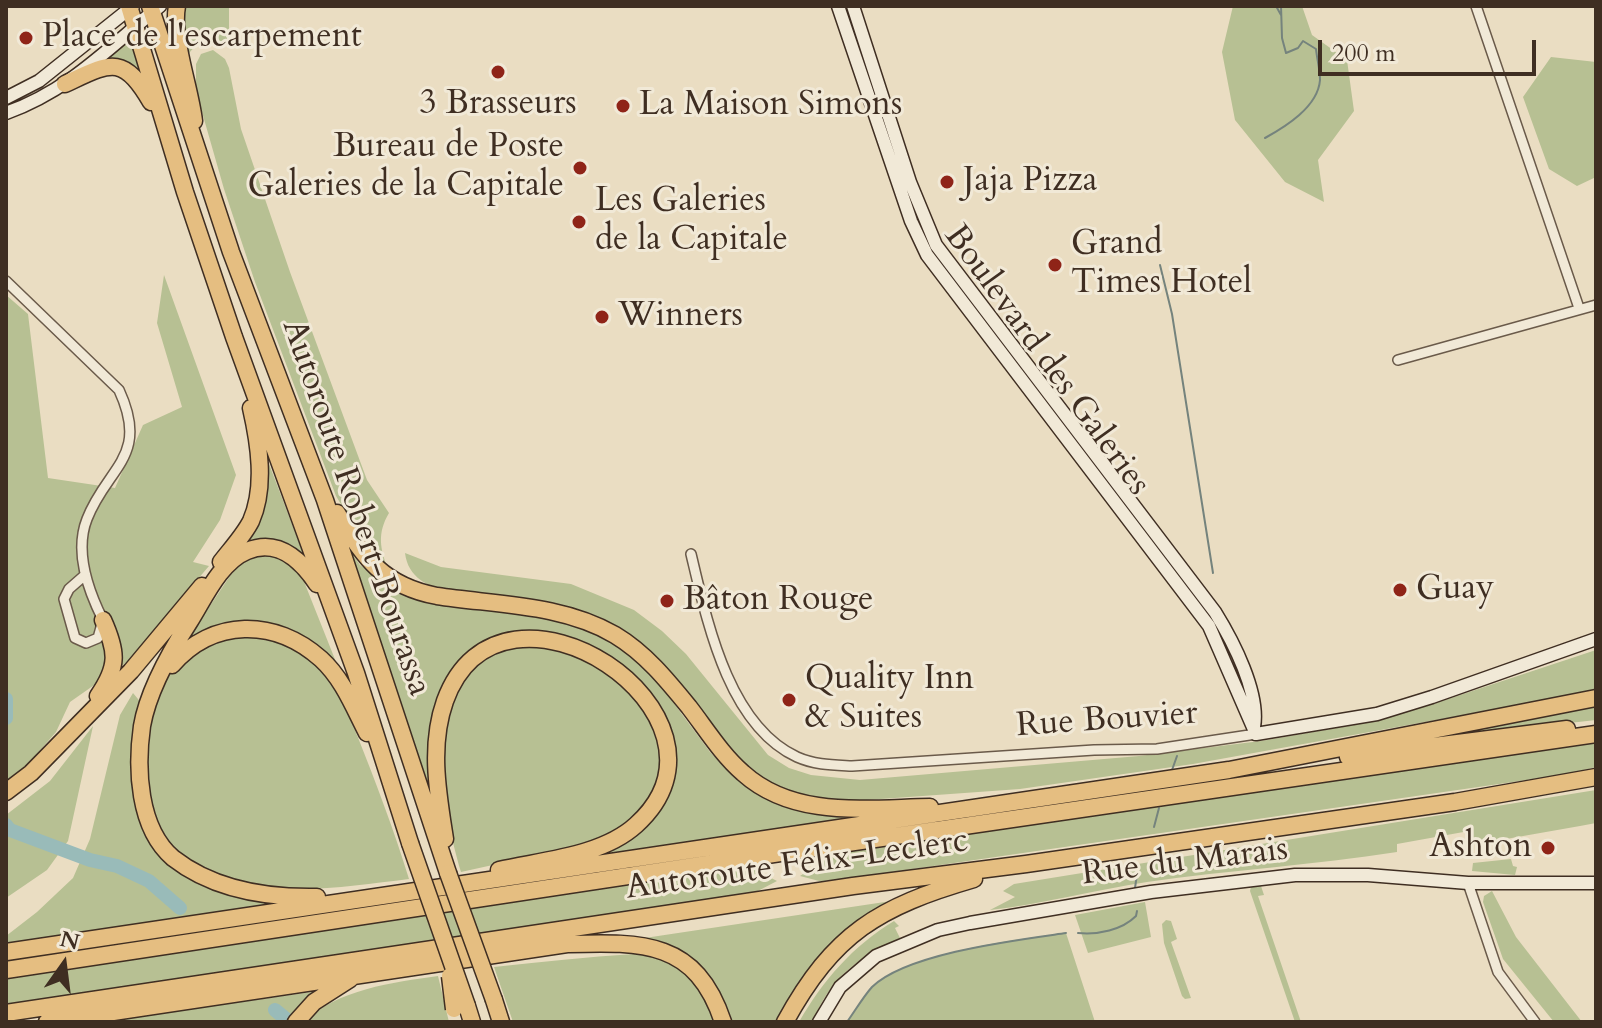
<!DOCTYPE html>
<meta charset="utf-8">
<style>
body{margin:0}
#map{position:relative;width:1602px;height:1028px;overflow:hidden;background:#eaddc2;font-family:Cardo,serif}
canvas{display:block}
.frame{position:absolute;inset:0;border:8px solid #3f2e22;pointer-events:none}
.north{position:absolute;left:24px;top:924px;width:80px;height:80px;-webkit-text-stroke:6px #f1e9d7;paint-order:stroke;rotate:14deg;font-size:22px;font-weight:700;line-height:32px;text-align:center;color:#3f2e22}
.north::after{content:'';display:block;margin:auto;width:28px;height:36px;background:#3f2e22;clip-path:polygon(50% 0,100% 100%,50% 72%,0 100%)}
.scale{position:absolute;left:1318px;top:40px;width:218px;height:36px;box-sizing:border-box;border:4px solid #3f2e22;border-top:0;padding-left:10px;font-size:24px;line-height:28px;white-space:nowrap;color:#3f2e22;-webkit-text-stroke:6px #f1e9d7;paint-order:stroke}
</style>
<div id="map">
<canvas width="1602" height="1028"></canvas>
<div class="frame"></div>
<div class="north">N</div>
<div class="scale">200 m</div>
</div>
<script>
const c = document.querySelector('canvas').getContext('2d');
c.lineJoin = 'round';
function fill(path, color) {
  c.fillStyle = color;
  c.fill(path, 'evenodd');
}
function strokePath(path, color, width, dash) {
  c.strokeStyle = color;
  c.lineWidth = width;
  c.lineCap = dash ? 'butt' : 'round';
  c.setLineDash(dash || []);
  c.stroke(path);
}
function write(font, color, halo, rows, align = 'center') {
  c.font = font + ' Cardo,serif';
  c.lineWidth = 6;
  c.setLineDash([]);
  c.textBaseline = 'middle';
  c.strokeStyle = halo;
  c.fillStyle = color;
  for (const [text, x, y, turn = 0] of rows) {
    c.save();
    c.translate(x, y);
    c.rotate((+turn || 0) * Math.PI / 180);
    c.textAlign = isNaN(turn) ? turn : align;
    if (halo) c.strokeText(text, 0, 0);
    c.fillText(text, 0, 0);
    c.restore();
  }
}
const green = new Path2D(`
 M185,6H229V45C213,36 198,39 188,55L183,25Z
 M1233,6H1302L1312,35L1347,60L1354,111L1318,160L1324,202L1285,182L1235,120L1222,52Z
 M131,40L132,43L146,83L104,61Z
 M213,50L225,59L229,68L241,129L290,272L367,480L389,513C377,533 380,549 388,569L363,541L336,496L255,282L224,189L196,91V64L201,54Z
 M1551,57L1596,62V177L1577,186L1549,169L1523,97Z
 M164,275L236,475L220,520L193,562L209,566L127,662L70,702L56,732L29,763L6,781V295L28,314L48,478L115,488L143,425L182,407L157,323Z
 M266,456L306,561L242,546Z
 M346,545L360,565L388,585L571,620L612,640L644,663L710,752L734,777L765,796L910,813L578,859L662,799L659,711L563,637L532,633L491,642L463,662L439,694L431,738L432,805Z
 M405,553L441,567L571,584L634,610L662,631L686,654L768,755L789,768L811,775L860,780L1139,756L1261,741L1366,723L1427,706L1596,650V691L1193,764L1020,789L839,802L806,798L781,790L745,768L694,703L610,625L449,593C428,586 408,578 405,553Z
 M268,555L282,558L299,569L344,682C340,675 337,666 332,660C315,637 272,617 243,622C222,625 204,634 185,643L232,573C243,561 252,556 268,555Z
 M254,634C280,641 305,649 324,670C339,687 348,714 357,735C376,783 394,830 409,879C335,888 249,904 183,857C131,820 138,709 177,666C196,644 227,637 254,634Z
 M545,643L593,661L638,697L662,745L659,785L638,819L588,844L461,872C443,808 419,701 486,659C493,655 500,648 507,645C518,642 533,644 545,643Z
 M133,693L143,705L144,824L162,859L221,893L292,904L6,948V936L37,912L73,878L90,839L120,715Z
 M1596,706V720L1383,744Z
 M93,726L68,841L47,870L6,898V815L50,781Z
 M1596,740V767L1568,774L823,882L800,876L834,854Z
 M1596,790V823L1580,826L1472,845L1469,831L1397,844V852C1314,865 1230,870 1147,882C1095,890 1043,904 990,910L1015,897L1003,891L1014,884Z
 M1511,859L1513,866L1517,867L1515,875L1472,871L1473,863Z
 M746,865L777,881L754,893L6,1005V976Z
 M1261,886L1264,895L1258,896L1301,1022H1295L1250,891L1251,887Z
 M1492,891L1516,937L1582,1022H1554L1503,959L1483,902L1484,896Z
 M898,900L792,995L777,1022H726L712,984L638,939Z
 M1145,902L1151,937L1088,953L1075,915Z
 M1166,920L1171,921L1177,939L1171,942L1191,998L1185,999L1182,996L1164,943L1162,924Z
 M894,921L899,926L895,928L900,938C858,958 830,977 813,1022H799C823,980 853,946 894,921Z
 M1066,933L1095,1022H847C855,1011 863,997 872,987C907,953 1017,939 1066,933Z
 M634,954L659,957L697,980L718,1022H513L494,967C541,962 587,957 634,954Z
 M438,976L449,1022H303C337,990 393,982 438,976Z
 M319,991L305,1000L289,1022H99Z`);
const stream = new Path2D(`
 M1276,6L1281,15
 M1265,138C1285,127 1318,107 1320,80C1320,70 1317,59 1316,49L1303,41L1298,48L1286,53L1282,38L1281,6
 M1160,265L1172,314L1213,573
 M1172,770L1177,756
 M1154,827L1159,808
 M1135,888L1137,874
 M1078,933C1098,935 1122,930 1136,916L1137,911
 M847,1022C855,1011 863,997 872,987C907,953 1017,940 1066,933`);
const river = new Path2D(`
 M6,699V718
 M6,825L10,830L90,860L117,866L149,881L180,908
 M275,1010L286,1019`);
const street = new Path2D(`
 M1476,6L1579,308
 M6,281L119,390C150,457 107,467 87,519C74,552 88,590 103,620L98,638L86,643L75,638L64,599L69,589L85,575
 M1398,360L1596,305
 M691,554C707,621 728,725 797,757C815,765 833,765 852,766L1094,750L1157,749L1256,734
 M1468,883L1498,972L1535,1022`);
const secondary = new Path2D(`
 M838,6L911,221L927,255L1209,626L1256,734L1377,714L1432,697L1596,639
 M853,6L910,182L936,245L1215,612C1233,641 1260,693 1254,727
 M6,98L39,81L133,6
 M6,113C70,90 108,48 160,6
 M819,1022L840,987L876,956L938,930L970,923L1151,892L1295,875H1368L1468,883H1596`);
const highway = new Path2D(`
 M129,6L185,192L234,337L356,673L410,843
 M150,6L231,252L325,500L448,873
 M177,6C171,37 190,87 194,121
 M65,84C110,63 123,53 151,102
 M337,513C363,558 384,586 437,596C496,605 562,604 615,635C645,653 667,680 689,707C706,729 722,755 743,773C794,819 867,808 930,807
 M221,562C231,549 244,535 251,521C266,487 259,443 251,408
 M172,665C213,618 275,618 321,659C343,679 354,708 367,733
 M98,696C119,666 117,651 103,620
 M1348,757L1567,729
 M6,792L31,773L131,671L202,586
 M445,839C438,794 429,746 445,701C501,546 757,716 636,825C602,856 543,860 499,870
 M317,897C267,898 214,890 173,858C138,828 136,768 142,726C148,691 170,652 190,621C204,599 220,562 247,551C278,538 301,560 317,584
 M6,952L1229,770L1596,698
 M6,970L820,847L1596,734
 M494,1000L501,1022
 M467,1006L472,1022
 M6,1013L853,886L1026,864L1455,802L1596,777
 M47,1022L567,944C642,942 696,940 723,1022
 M296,1022L314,1002L350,979
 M785,1022C834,933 878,907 974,879`);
const highwayBridge = new Path2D(`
 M410,843L467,1006
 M448,873L494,1000
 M450,976L454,1009`);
const markers = [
 [26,38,8,"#8f2418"],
 [498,72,8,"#8f2418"],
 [623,106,8,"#8f2418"],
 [580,168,8,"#8f2418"],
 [947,182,8,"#8f2418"],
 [579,222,8,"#8f2418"],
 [1055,265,8,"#8f2418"],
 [602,317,8,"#8f2418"],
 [1400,590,8,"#8f2418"],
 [667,601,8,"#8f2418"],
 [789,700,8,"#8f2418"],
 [1548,848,8,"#8f2418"]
];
const poiNames = [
 ["Place de l'escarpement",42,38],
 ["3 Brasseurs",498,105,"center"],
 ["La Maison Simons",639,106],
 ["Bureau de Poste",564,148,"right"],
 ["Galeries de la Capitale",564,187,"right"],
 ["Jaja Pizza",963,182],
 ["Les Galeries",595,202],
 ["de la Capitale",595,241],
 ["Grand",1071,245],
 ["Times Hotel",1071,284],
 ["Winners",618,317],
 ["Guay",1416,590],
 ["Bâton Rouge",683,601],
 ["Quality Inn",805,680],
 ["& Suites",805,719],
 ["Ashton",1532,848,"right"]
];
const streetNames = [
 ["Boulevard des Galeries",1046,361,54],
 ["Autoroute Robert-Bourassa",355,508,71],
 ["Rue Bouvier",1107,721,-4],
 ["Rue du Marais",1185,863,-7],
 ["Autoroute Félix-Leclerc",797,866,-8]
];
fill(green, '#b7c093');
strokePath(stream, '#75837d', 2);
strokePath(river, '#99bbb9', 14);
strokePath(street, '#6a5a4a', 12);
strokePath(secondary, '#3f2e22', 15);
strokePath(highway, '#3f2e22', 19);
strokePath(street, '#f1e9d7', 9);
strokePath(secondary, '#f1e9d7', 12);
strokePath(highway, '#e5be81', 16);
strokePath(highwayBridge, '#3f2e22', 19, []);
strokePath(highwayBridge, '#e5be81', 16);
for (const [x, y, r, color] of markers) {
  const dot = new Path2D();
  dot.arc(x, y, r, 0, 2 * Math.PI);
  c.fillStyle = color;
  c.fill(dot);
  strokePath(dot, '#f1e9d7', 3);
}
write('34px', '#3f2e22', '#f1e9d7', poiNames, 'left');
write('34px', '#3f2e22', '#f1e9d7', streetNames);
</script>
